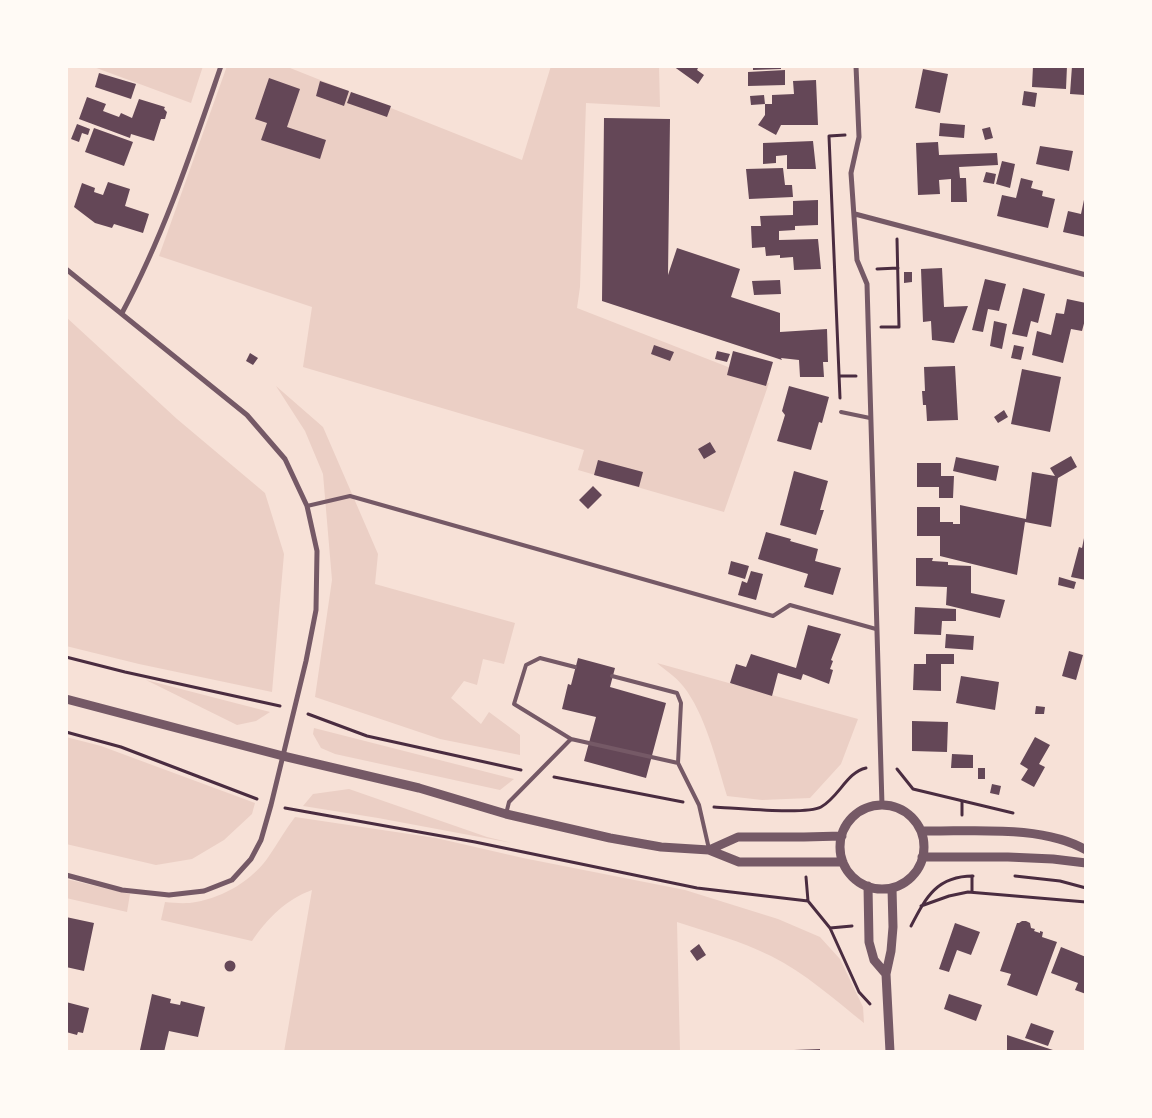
<!DOCTYPE html>
<style>
body{margin:0}
#map{position:relative;width:1152px;height:1118px;overflow:hidden;background:#f7e1d7;font-family:Bitter,serif}
canvas{display:block}
.frame{position:absolute;inset:0;border:68px solid #fffaf5;pointer-events:none}
</style>
<div id="map">
<canvas width="1152" height="1118"></canvas>
<div class="frame"></div>
</div>
<script>
const c = document.querySelector('canvas').getContext('2d');
c.lineJoin = 'round';
function fill(path, color) {
  c.fillStyle = color;
  c.fill(path, 'evenodd');
}
function strokePath(path, color, width, dash) {
  c.strokeStyle = color;
  c.lineWidth = width;
  c.lineCap = dash ? 'butt' : 'round';
  c.setLineDash(dash || []);
  c.stroke(path);
}
const green = new Path2D(`
 M91,66H203L191,103Z
 M227,66H285L522,160L551,66H659L660,107L586,103L580,287L577,308L769,383L724,512L578,470L584,450L303,367L312,307L159,256Z
 M66,317L177,419L265,493L284,554L272,692L139,664L66,646Z
 M276,386L323,427L378,554L375,584L515,623L504,664L483,659L477,685L464,681L451,698L481,724L489,712L520,735V755L440,739L315,697L332,580L323,474L305,431Z
 M657,663L858,719L841,764L810,798L762,800L727,796C717,763 705,713 683,686C676,677 665,670 657,663Z
 M146,680L270,712L256,721L237,725Z
 M314,728L514,779L500,790L335,754L321,748L313,734Z
 M66,737L101,746L255,803L252,814L224,840L192,859L156,865L66,844Z
 M349,789L487,837L512,843L378,818L303,806L313,794Z
 M295,817L436,838L523,858L685,890L778,919L820,937L840,959L863,1007L864,1023C834,999 805,973 771,956C741,941 708,932 677,922L680,1052H284L312,890C285,900 268,918 252,941L161,920L165,902C175,903 186,904 196,902C224,897 253,880 269,856C278,843 285,830 295,817Z
 M66,879L130,894L127,912L66,898Z`);
const building = new Path2D(`
 M673,66H699L697,70L704,75L698,84Z
 M753,66H781V69L753,70Z
 M1033,66H1067L1066,89L1032,87Z
 M1072,66H1086L1085,95L1070,94Z
 M923,69L948,74L940,113L915,108Z
 M785,70V85L748,86V72Z
 M99,73L136,84L131,99L95,87Z
 M269,78L300,89L287,127L326,140L320,159L261,140L267,123L255,119Z
 M816,80L818,125H781L776,135L758,125L765,115V104H772V95L794,94L793,81Z
 M320,81L349,91L344,106L316,96Z
 M1024,91L1037,93L1035,107L1022,105Z
 M351,92L391,106L387,117L347,103Z
 M764,95L765,104L751,105L750,96Z
 M87,97L106,104L103,111L119,117L121,113L132,118L139,99L165,107L164,109L167,112L165,119H161L154,141L131,134L130,138L79,119Z
 M604,118L670,119L668,275L677,248L740,269L731,297L780,313V332L827,329L828,362H823L824,377H800L799,360L781,358L782,360L602,301Z
 M940,123L965,125L964,138L939,136Z
 M77,124L90,129L88,135L82,133L79,142L71,139Z
 M990,127L993,138L985,140L982,129Z
 M94,128L133,142L124,166L85,152Z
 M813,141L816,169H787V155L776,156V163L763,164V143Z
 M938,142L939,155L997,153L998,165L959,167L960,178H966L967,202H951V179L939,180L940,194L918,195L916,143Z
 M1040,146L1073,151L1069,171L1036,164Z
 M1002,161L1015,164L1010,188L996,184Z
 M783,168L785,185H792L793,197L749,199L746,169Z
 M986,172L996,174L994,184L983,182Z
 M1021,178L1033,181L1031,188L1043,191L1042,196L1055,199L1048,228L997,216L1002,195L1016,198Z
 M108,182L130,189L125,206L149,214L143,233L114,224L112,228L95,223L74,207L82,183L95,188L94,192L103,195Z
 M1085,195L1086,237L1063,232L1068,211L1081,214Z
 M818,200V225L795,226V230L779,231V240L818,239L821,269L794,270L793,257L780,258V255L766,256L765,247L752,248L751,226H761L760,216L793,215V201Z
 M942,268L944,307L968,306L954,343L932,340L931,321L923,322L921,269Z
 M904,272H912V282L904,283Z
 M985,279L1006,284L999,311L988,309L983,332L972,330Z
 M780,280L781,294L754,295L752,281Z
 M1023,288L1045,294L1038,323L1031,321L1027,337L1012,334Z
 M1067,299L1086,303V316L1082,331L1071,329L1063,363L1032,355L1037,331L1051,335L1056,313L1064,314Z
 M994,321L1007,324L1002,349L990,346Z
 M654,345L674,352L670,361L651,354Z
 M1014,345L1024,347L1021,360L1011,358Z
 M717,351L730,354L727,362L715,359Z
 M733,351L773,362L766,386L727,375Z
 M250,353L258,358L253,365L246,361Z
 M955,366L958,420L927,421L926,405H923L922,391H925L924,367Z
 M1022,369L1061,377L1050,432L1011,424Z
 M789,386L829,397L822,423L819,422L811,450L777,441L785,415L782,411Z
 M1004,410L1008,417L998,423L994,417Z
 M710,442L716,452L704,459L698,449Z
 M1071,456L1077,467L1058,478L1051,527L1025,522L1017,575L940,556V536H917V507H940V522H953V524H960V505L1026,519L1032,472L1055,476L1050,468Z
 M956,457L999,466L996,481L953,471Z
 M598,460L643,472L639,487L594,475Z
 M917,463H941V476H954L953,498H939V487H917Z
 M794,471L828,481L820,510H824L816,535L780,525Z
 M593,486L602,495L588,509L579,500Z
 M766,532L791,539L790,541L818,549L815,561L841,568L833,595L804,587L808,574L758,559Z
 M1085,533H1086V580L1071,577L1079,547L1082,548Z
 M916,558H933L932,561L948,562V565L971,566V593L1005,600L1000,618L946,605L947,587L916,586Z
 M731,561L749,566L745,579L728,574Z
 M751,571L763,574L756,600L738,595L742,581L747,583Z
 M1059,577L1076,582L1074,589L1058,585Z
 M915,607L956,609V621H942L941,635L914,634Z
 M808,625L841,634L831,660L833,661L830,669L833,670L829,684L803,674L801,680L778,673L772,696L730,683L736,664L746,667L751,654L796,668Z
 M946,634L974,636L973,650L945,648Z
 M1069,651L1083,655L1076,680L1062,676Z
 M926,654H954V664H941V691L913,690L914,664H926Z
 M578,658L615,668L610,687L666,703L646,778L584,761L596,717L562,709L568,684L571,685Z
 M961,676L999,682L995,710L956,703Z
 M1036,706L1045,707L1044,714H1035Z
 M912,721L948,722L947,752L912,751Z
 M1035,737L1050,745L1039,764L1045,767L1034,787L1021,780L1028,769L1020,764Z
 M952,754L973,755V768H951Z
 M978,768H985V779H978Z
 M992,784L1001,786L999,795L990,793Z
 M66,917L94,923L84,971L66,967Z
 M1022,921H1026L1030,923L1031,928L1035,929L1034,931L1040,933V931L1043,932L1042,937L1057,942L1037,996L1007,985L1011,974L1000,971L1017,923H1019Z
 M955,923L980,932L971,955L957,950L949,972L939,969Z
 M699,944L706,955L697,961L690,951Z
 M1061,947L1086,957V994L1075,990L1078,983L1051,973Z
 M224.5 966a5.5 5.5 0 1 1 11 0a5.5 5.5 0 1 1-11 0Z
 M152,994L171,999L170,1003L180,1005L181,1001L205,1007L198,1037L169,1031L164,1052L140,1050Z
 M949,994L982,1005L976,1021L944,1009Z
 M66,1002L89,1008L83,1033L78,1032L77,1035L66,1032Z
 M1031,1023L1054,1031L1048,1046L1025,1038Z
 M1007,1035L1056,1051V1052H1007Z
 M820,1049V1052H794V1050Z`);
const path = new Path2D(`
 M877,269L898,268
 M881,327H899L897,239
 M839,376H856
 M840,398L829,136L845,135
 M66,657L125,672L280,706
 M308,714L367,736L521,770
 M66,732L121,747L257,799
 M897,769L913,789L1013,813
 M554,777L683,802
 M962,801V815
 M714,807C735,808 806,815 821,807C839,797 847,772 866,768
 M285,808L475,842L697,888L808,901
 M1015,876L1060,881L1086,888
 M806,877L808,901L830,928L852,926
 M972,892V876
 M921,906L949,896L968,892L1086,902
 M911,926C926,897 937,876 973,876
 M830,928L859,992L870,1004`);
const service = new Path2D(`
 M841,412L870,418
 M307,506L350,496L773,616L790,605L876,629
 M612,676L677,693L681,703L678,763
 M571,739L514,704L526,665L540,658L575,667
 M506,814L509,802L571,739L678,763L699,805L709,849`);
const minor = new Path2D(`
 M856,66L859,137L851,173L857,260L867,284L882,805
 M855,214L1086,275
 M66,269L247,415L285,459L307,506L317,551L316,610L306,661L271,805L261,840L251,859L232,880L204,891L169,895L122,890L66,875
 M122,313C164,235 192,150 221,66`);
const tertiary = new Path2D(`
 M66,699L283,756L419,788L506,814L610,838L661,847L709,850L739,862H843
 M840 847a42 42 0 1 1 84 0a42 42 0 1 1-84 0Z
 M921,831C970,832 1042,824 1086,850
 M709,850L738,837H804L842,836
 M922,857H1008L1053,859L1086,863
 M868,886L869,942L874,960L886,974
 M890,1052L886,974L891,951L893,927L892,888`);
fill(green, '#ebcfc5');
fill(building, '#644757');
strokePath(path, '#4a2c40', 3);
strokePath(service, '#755966', 4);
strokePath(minor, '#755966', 5);
strokePath(tertiary, '#755966', 9);
</script>
